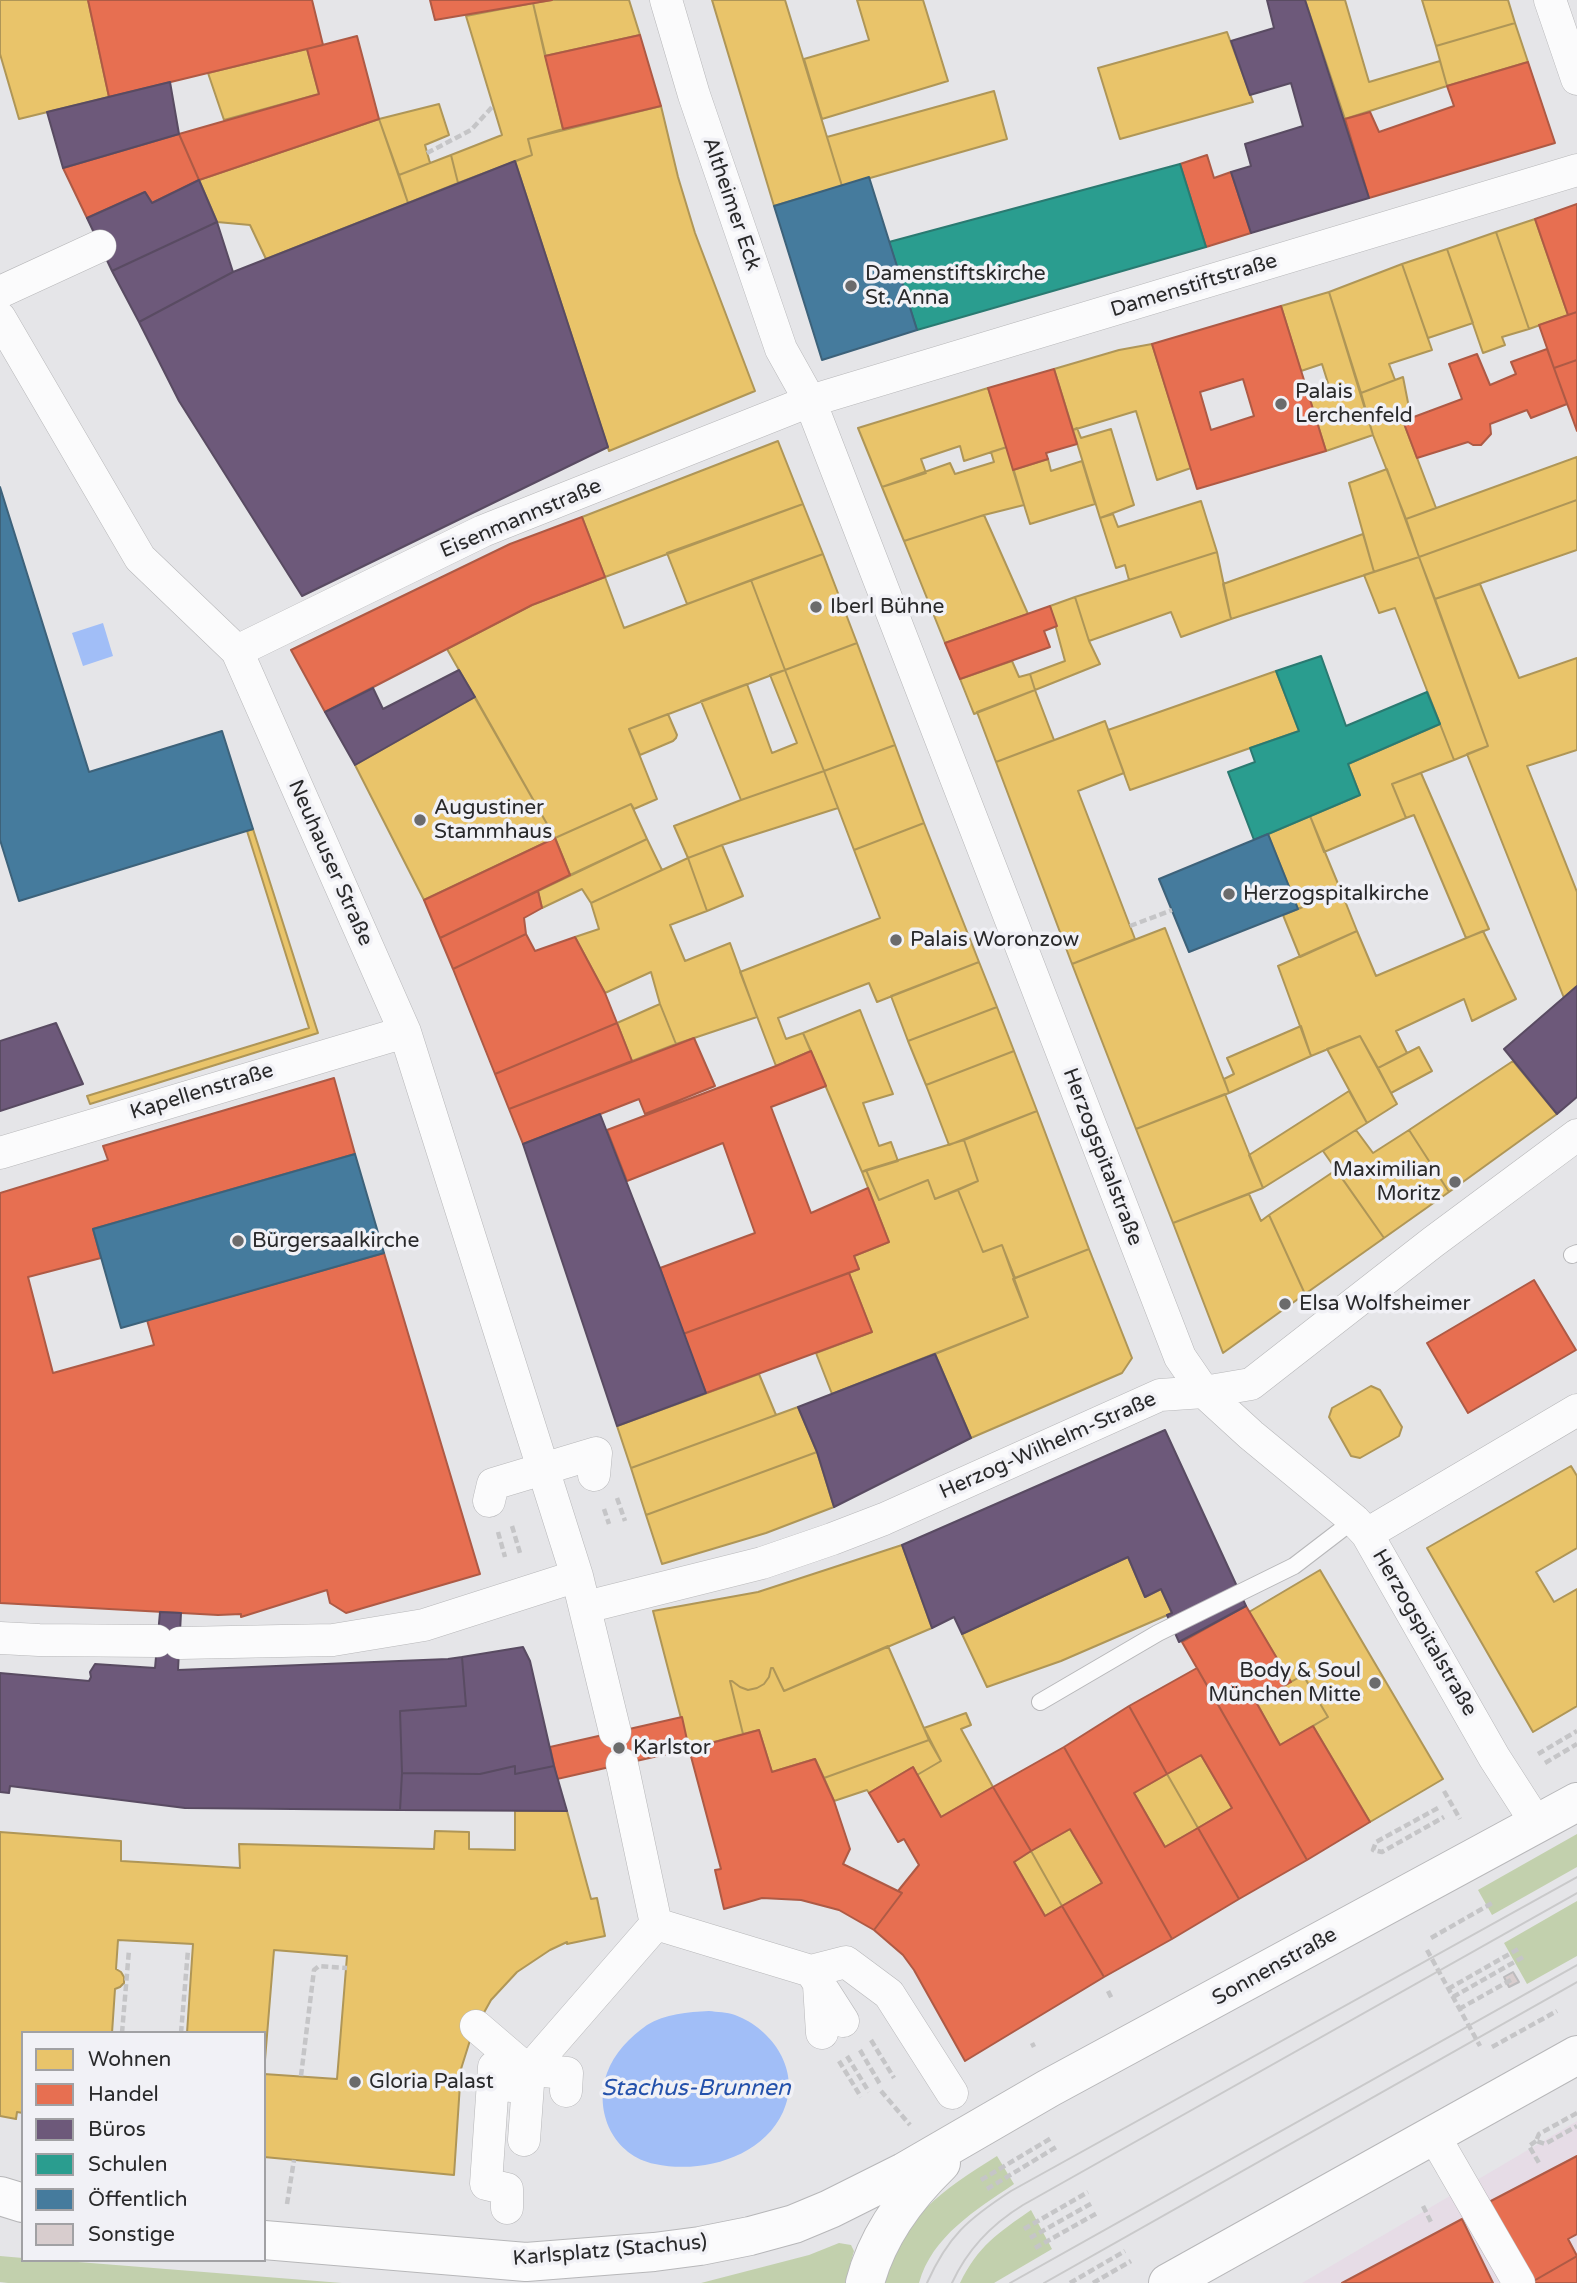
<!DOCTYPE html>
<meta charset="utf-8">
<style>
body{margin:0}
#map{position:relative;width:1577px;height:2283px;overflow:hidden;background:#e5e5e8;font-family:"Varela Round",sans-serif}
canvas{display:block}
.legend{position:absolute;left:21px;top:2031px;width:245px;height:231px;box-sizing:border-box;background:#f1f1f6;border:2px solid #a1a1a4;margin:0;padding:9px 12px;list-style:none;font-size:21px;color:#29292a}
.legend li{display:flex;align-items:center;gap:14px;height:35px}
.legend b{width:35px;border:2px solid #a1a1a4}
</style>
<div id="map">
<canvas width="1577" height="2283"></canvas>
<ul class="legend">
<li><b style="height:19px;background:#e9c46a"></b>Wohnen</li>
<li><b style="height:19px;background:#e76f51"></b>Handel</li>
<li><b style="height:19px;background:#6d597a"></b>Büros</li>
<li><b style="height:19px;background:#2a9d8f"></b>Schulen</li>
<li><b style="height:19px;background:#457b9d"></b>Öffentlich</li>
<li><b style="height:19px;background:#d8cdce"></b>Sonstige</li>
</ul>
</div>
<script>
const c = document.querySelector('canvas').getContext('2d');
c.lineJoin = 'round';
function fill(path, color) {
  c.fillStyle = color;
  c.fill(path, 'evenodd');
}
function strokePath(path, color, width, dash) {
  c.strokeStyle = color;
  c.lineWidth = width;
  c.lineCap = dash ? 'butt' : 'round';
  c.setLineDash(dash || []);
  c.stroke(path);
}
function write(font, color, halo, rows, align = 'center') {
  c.font = font + ' "Varela Round",sans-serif';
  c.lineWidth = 7;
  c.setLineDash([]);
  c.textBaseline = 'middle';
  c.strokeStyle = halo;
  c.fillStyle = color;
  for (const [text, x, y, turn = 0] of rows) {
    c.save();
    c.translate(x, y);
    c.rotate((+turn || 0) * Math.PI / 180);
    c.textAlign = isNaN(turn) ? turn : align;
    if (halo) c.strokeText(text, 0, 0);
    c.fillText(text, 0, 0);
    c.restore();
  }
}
const commercial = new Path2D(`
 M1577,2121V2283H1302Z`);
const green = new Path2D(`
 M1577,1834V1867L1492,1915L1478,1890Z
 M1577,1901V1956L1527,1984L1504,1943Z
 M997,2156L1014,2184C976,2210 932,2236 919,2283H885C903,2216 941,2191 997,2156Z
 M1031,2210L1052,2249L994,2283H960C978,2246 998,2233 1031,2210Z
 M839,2243L851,2245L854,2251L845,2283H701L809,2255Z
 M0,2256L23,2258V2260H53L342,2283H8L0,2282Z`);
const water = new Path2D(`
 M103,623L113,656L83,666L72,633Z
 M709,2011C717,2012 727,2012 735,2015C773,2029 802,2072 783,2112C762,2158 701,2174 655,2164C614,2156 593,2112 607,2073C614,2053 630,2037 647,2025C665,2014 688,2012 709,2011Z`);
const homes = new Path2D(`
 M0,0H88L109,97L19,119L0,54Z
 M552,0H629L640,35L545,56L533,3Z
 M712,0H785L842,186L774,206Z
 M857,0H923L948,81L822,119L804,59L869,40Z
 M1305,0H1345L1369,82L1440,61L1447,86L1345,119Z
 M1422,0H1508L1515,23L1436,46Z
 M533,3L563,129L528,139L532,155L458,183L451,155L502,135L466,16Z
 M1515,23L1528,62L1447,86L1436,46Z
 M1227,32L1253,102L1120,139L1098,68Z
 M307,49L319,94L224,120L208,73Z
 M994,91L1007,139L842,186L827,137Z
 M439,104L449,135L425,145L430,163L399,175L379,119Z
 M661,106L678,177L695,233L755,391L609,451L515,161L532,155L528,139Z
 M379,119L408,203L266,259L250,225L217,222L199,180Z
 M451,155L458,183L408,203L399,175Z
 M1535,219L1568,315L1529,329L1496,232Z
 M1496,232L1529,329L1502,337L1505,345L1483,353L1447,249Z
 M1447,249L1473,323L1428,338L1402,264Z
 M1402,264L1432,350L1389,364L1395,380L1361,393L1329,292Z
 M1329,292L1373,435L1326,451L1307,390L1328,383L1322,364L1301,371L1281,306Z
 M1152,344L1191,468L1157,480L1136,411L1073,430L1054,369L1119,350Z
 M1403,377L1411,418L1403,421L1436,508L1406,519L1373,435L1361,393Z
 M988,388L1007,447L964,461L960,446L921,459L926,473L882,487L858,428Z
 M1077,428L1081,438L1111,429L1134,505L1100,518L1073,430Z
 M778,441L803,504L605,577L582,517Z
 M1007,447L1024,505L984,515L904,541L882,487L950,463L955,474L994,462L991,452Z
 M1577,457V500L1419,557L1406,519Z
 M1048,459L1051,471L1082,461L1095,504L1030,524L1013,470Z
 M1387,469L1419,557L1374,572L1349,483Z
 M1577,500V550L1435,599L1419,557Z
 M1201,501L1217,552L1129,580L1125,565L1116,568L1100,518L1113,514L1118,527Z
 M803,504L823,554L687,604L667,553Z
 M984,515L1028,614L945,643L904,541Z
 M1363,534L1374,572L1231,619L1223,584Z
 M1217,552L1231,619L1181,637L1171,612L1089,641L1075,597Z
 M823,554L857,643L785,670L751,580Z
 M1419,557L1488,746L1454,760L1395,608L1379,613L1364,575Z
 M605,577L624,628L751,580L785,670L629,729L657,799L634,809L631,804L555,838L447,649L532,605Z
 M1480,584L1519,678L1577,658V750L1527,766L1577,892V986L1564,998L1467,754L1488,746L1435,599Z
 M1075,597L1089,641L1100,664L1035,690L1030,674L1065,661L1050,606Z
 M857,643L895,745L824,771L785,670Z
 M1012,661L1019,677L1030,674L1035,690L974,714L960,679Z
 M785,670L824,771L741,800L701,701L747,684L772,753L797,743L770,675Z
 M1276,671L1299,731L1130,790L1108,730Z
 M1035,690L1054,740L996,762L977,712Z
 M475,697L555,838L424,900L355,765Z
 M668,714L677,735L676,738L673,741L640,755L629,729Z
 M1105,721L1124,773L1078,791L1135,939L1072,964L996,762Z
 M1440,724L1454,760L1392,784L1406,818L1324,852L1310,816L1360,795L1348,764Z
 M895,745L924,823L854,850L824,771Z
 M824,771L838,808L722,845L688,858L674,826L741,800Z
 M1421,773L1489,929L1466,938L1414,815L1406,818L1392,784Z
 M631,804L647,839L570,875L555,838Z
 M1310,816L1341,891L1298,909L1268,834Z
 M924,823L979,962L877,1002L869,983L778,1018L786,1039L803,1033L811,1051L776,1066L740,972L880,918L854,850Z
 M253,829L318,1033L90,1104L87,1096L309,1028L247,831Z
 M647,839L662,870L591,903L582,889L542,908L538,891Z
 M722,845L743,896L707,911L688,858Z
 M688,858L707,911L670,925L685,961L730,943L757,1017L676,1044L660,1004L651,972L605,993L575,937L599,929L591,903Z
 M1341,891L1357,931L1300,957L1283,915Z
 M1165,928L1229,1093L1136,1129L1072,964Z
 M1357,931L1376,976L1483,931L1516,999L1472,1021L1464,999L1396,1031L1407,1053L1378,1068L1360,1036L1311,1056L1278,966Z
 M979,962L997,1007L908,1041L891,996Z
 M660,1004L676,1044L632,1061L617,1023Z
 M997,1007L1014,1051L926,1085L908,1041Z
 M860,1010L893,1094L863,1103L879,1146L891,1142L898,1161L862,1172L803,1033Z
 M1301,1026L1311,1056L1229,1093L1224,1079L1234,1074L1227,1058Z
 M1360,1036L1397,1104L1367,1123L1327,1049Z
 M1419,1047L1432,1071L1391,1093L1378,1068Z
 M1014,1051L1037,1111L949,1145L926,1085Z
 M1513,1061L1557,1114L1449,1192L1409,1130Z
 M1349,1091L1367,1123L1263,1188L1249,1155Z
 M1225,1094L1263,1188L1173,1223L1136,1129Z
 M1037,1111L1089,1249L1015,1278L1002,1245L983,1252L958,1190L978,1181L964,1140Z
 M1356,1130L1373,1153L1409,1130L1449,1192L1384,1238L1323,1151Z
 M964,1140L978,1181L935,1199L928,1180L879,1200L866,1170Z
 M866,1170L879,1200L928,1180L935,1199L958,1190L983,1252L1002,1245L1028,1317L832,1394L816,1353L872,1332L849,1273L859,1269L854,1256L889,1242L862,1172Z
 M1336,1170L1384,1238L1305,1294L1269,1215Z
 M1249,1194L1261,1221L1269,1215L1305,1294L1223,1353L1173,1223Z
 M1089,1249L1132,1358L1122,1373L971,1438L935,1354L1028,1317L1013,1279Z
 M759,1374L776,1415L631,1468L617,1426Z
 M1371,1386L1380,1390L1402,1427L1399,1436L1360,1458L1351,1456L1329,1417L1332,1408Z
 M798,1407L817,1452L646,1515L631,1468Z
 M817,1452L834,1507L766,1533L662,1564L646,1515Z
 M1571,1466L1577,1476V1548L1536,1572L1554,1602L1577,1589V1706L1533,1732L1427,1548Z
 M902,1545L932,1628L784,1691L773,1668H771L769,1677L764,1684L757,1688L748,1690L740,1687L732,1681H730L743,1734L689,1749L653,1611L758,1592Z
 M1128,1557L1145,1597L1161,1589L1172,1613L1061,1661L987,1687L962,1634Z
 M1320,1570L1443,1779L1370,1822L1313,1726L1328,1717L1303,1675L1291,1682L1249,1612Z
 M888,1646L929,1740L824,1778L815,1759L772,1772L759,1730L743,1734L730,1681H732L740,1687L748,1690L757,1688L764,1684L769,1677L771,1668H773L784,1691Z
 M1303,1675L1328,1717L1280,1745L1256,1702Z
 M966,1713L971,1725L961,1729L993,1787L941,1817L917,1775L941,1761L924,1728Z
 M929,1740L941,1761L917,1775L913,1767L869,1793L867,1790L834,1801L824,1778Z
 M1201,1755L1232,1808L1198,1828L1167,1774Z
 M1167,1774L1198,1828L1165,1847L1134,1793Z
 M515,1811H567L591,1899L597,1898L605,1936L567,1944V1942L550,1950L517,1972L491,2000L472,2034L461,2069L454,2175L264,2157V2074L337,2079L347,1956L274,1950L264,2072V2033H187L193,1944L118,1940L116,1969L121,1972L124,1977V1983L120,1987L115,1989L112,2033H23V2113L17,2112L16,2119L0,2116V1832L121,1841V1861L240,1868L239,1844L434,1849L435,1831L469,1832V1849L515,1850Z
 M1070,1829L1102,1883L1062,1906L1031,1851Z
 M1031,1851L1062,1906L1045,1916L1014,1862Z`);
const shops = new Path2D(`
 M88,0H312L323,45L109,97Z
 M430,0H552L435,20Z
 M640,35L661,106L563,129L545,56Z
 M357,36L379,119L199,180L179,134L319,94L307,49Z
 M1528,62L1555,143L1369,198L1345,119L1370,112L1379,132L1454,106L1447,86Z
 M179,134L199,180L152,203L145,192L87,218L63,168Z
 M1207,155L1214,178L1231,172L1251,233L1206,247L1180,164Z
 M1577,204V312L1568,315L1535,219Z
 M1281,306L1326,451L1197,489L1152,344ZM1243,379L1254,416L1211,430L1200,392Z
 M1577,312V360L1554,368L1539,325Z
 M1547,349L1567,404L1531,418L1527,410L1490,424L1491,434L1481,445H1473L1468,442L1417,458L1403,421L1462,399L1449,364L1477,354L1490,385L1516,374L1511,362Z
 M1577,360V431L1554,368Z
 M1054,369L1077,444L1046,453L1048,459L1013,470L988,388Z
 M582,517L605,577L532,605L325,712L291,650L510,544Z
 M1050,606L1057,626L1044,631L1050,647L960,679L945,643Z
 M555,838L570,875L440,938L424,900Z
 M538,891L542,908L524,918L526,934L453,969L440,938Z
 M526,934L535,951L575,937L605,993L617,1023L495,1074L453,969Z
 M617,1023L632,1061L509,1109L495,1074Z
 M694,1038L715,1086L645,1114L639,1099L523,1144L509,1109Z
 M811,1051L826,1086L771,1107L811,1213L868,1188L889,1242L854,1256L859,1269L683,1334L660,1268L755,1233L723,1143L627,1181L607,1130L776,1066Z
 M334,1078L355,1154L93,1229L101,1258L28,1277L53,1373L154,1345L147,1320L384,1253L480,1574L346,1613L330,1603L327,1590L241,1617V1614L218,1615L0,1603V1193L108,1160L103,1146Z
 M849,1273L872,1332L706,1393L683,1334Z
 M1534,1280L1576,1350L1468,1413L1427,1343Z
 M1246,1606L1291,1682L1256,1702L1280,1745L1313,1726L1370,1822L1307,1860L1182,1642Z
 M1197,1668L1307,1860L1239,1899L1198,1828L1232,1808L1201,1755L1167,1774L1129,1706Z
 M1129,1706L1167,1774L1134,1793L1165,1847L1198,1828L1239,1899L1172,1939L1064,1747Z
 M682,1717L689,1749L557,1779L550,1747Z
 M759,1730L772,1772L815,1759L834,1801L850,1849L843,1864L902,1893L874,1930L839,1910L801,1900L762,1898L724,1909L715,1870L721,1869L689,1749Z
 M1064,1747L1172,1939L1104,1977L1062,1906L1102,1883L1070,1829L1031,1851L993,1787Z
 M913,1767L941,1817L993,1787L1031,1851L1014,1862L1045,1916L1062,1906L1104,1977L965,2061L914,1970L903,1955L874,1930L902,1893L898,1891L919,1865L904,1839L898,1842L869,1793Z
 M1577,2156V2234L1568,2239L1577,2256L1530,2283L1487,2203Z
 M1462,2219L1493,2283H1342Z
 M1577,2256V2283H1530Z`);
const offices = new Path2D(`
 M1267,0H1305L1369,198L1251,233L1231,172L1251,166L1245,144L1303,126L1291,83L1250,95L1231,41L1274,28Z
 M170,82L179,134L63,168L47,112Z
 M515,161L608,447L302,596L179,401L139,322L233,272Z
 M199,180L217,222L112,271L87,218L145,192L152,203Z
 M217,222L233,272L139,322L112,271Z
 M459,670L475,697L355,765L325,712L373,688L383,709Z
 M1577,986V1097L1557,1114L1504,1049Z
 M56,1023L83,1084L0,1111V1041Z
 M600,1114L660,1268L706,1393L617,1426L523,1144Z
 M935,1354L971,1438L834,1507L817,1452L798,1407Z
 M1165,1430L1246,1606L1179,1642L1167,1615L1172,1613L1161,1589L1145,1597L1128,1557L962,1634L954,1617L932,1628L902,1545Z
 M160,1612L181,1613L178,1670L448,1659L462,1657L466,1706L400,1711L402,1773L400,1810L185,1808L10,1786L9,1793L0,1792V1673L89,1681L91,1677L90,1672L95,1664L155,1668Z
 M523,1647L530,1661L554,1766L515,1774V1766L480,1774L402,1773L400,1711L466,1706L462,1657Z
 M515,1766V1774L554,1766L567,1811L400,1810L402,1773L480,1774Z`);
const schools = new Path2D(`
 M1180,164L1206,247L917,330L889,242Z
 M1321,656L1346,726L1427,692L1440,724L1348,764L1360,795L1254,840L1228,772L1255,762L1250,748L1299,731L1276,671Z`);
const public = new Path2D(`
 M869,177L917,330L822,360L774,206Z
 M0,487L89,772L222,731L253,829L19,901L0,840Z
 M1268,834L1298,909L1189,952L1159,879Z
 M355,1154L384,1253L121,1328L93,1229Z`);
const building = new Path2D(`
 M1513,1972L1519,1982L1509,1987L1504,1977Z`);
const path = new Path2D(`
 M427,153L471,130L493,106
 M1130,926L1172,910
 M617,1498L625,1521
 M604,1509L609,1524
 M512,1526L520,1553
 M498,1532L505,1557
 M1538,1754L1577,1731
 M1545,1763L1577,1744
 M1444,1791L1460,1819
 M1438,1808L1376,1842L1373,1850L1382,1852L1444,1817
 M1431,1938L1494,1902
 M1427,1950L1480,2046
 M1448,1989L1520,1948
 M1108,1991L1112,1999
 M1453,1997L1525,1956
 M1459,2009L1511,1980
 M122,2033L129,1950
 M181,2033L188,1950
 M871,2040L894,2078
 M1032,2043L1034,2047
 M1492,2047L1557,2011
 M860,2050L881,2086
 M847,2056L869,2092
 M839,2061L861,2097
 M301,2076L314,1970L319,1966L347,1968
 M881,2091L910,2125
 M1577,2113L1539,2134L1536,2141L1545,2144L1577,2126
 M1536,2141L1529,2146L1539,2163
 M981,2180L1053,2137
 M987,2189L1058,2146
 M287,2204L294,2160
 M1423,2206L1431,2222
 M1024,2229L1088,2192
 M1030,2238L1094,2202
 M1035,2248L1099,2212
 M1070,2283L1125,2251
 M1093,2283L1131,2261`);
const lane = new Path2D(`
 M1572,1255L1577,1253
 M1040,1702L1158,1633L1294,1566L1354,1520`);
const street = new Path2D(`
 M666,0L694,95L781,349L810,401L1180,1357L1204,1392L1251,1435L1354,1520L1367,1534L1494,1757L1537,1824
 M1550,0L1577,79
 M0,292L100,246
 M0,318L140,558L237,651L405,1032L577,1576L615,1732
 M237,651L483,531L810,401L1577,170
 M0,1153L405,1032
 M489,1501L493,1484L596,1453L594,1475
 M1367,1534L1577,1410
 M586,1607L762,1563L832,1539L884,1519L1160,1395L1204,1392L1251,1384L1433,1242L1577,1135
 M0,1638L39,1640L157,1641
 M180,1643L333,1640L424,1625L577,1576
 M622,1764L656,1924
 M811,1971L843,2021
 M819,1985L822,2033
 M476,2026L532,2074
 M511,2086L529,2070L656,1924L811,1971L846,1962L889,1994L952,2093
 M1433,2134L1519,2283
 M524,2140L529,2070
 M507,2208V2189L486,2184L494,2067L567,2073L566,2091`);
const secondary = new Path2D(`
 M0,2196L23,2203
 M264,2240L526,2262L654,2252L700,2246L750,2236L794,2224L830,2209L904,2172L1049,2088L1577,1802
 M865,2283C877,2236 907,2196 941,2163
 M1168,2283L1577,2055`);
const tram = new Path2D(`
 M927,2283C948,2236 968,2219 1011,2191L1577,1877
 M952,2283C967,2250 992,2224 1023,2205L1577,1893
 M1010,2283L1577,1965
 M1044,2283L1577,1982`);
const markers = [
 [851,286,7,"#6b6b6c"],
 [1281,404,7,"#6b6b6c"],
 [816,607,7,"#6b6b6c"],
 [420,820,7,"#6b6b6c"],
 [1229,894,7,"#6b6b6c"],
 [896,940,7,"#6b6b6c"],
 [1455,1182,7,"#6b6b6c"],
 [238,1241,7,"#6b6b6c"],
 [1285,1304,7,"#6b6b6c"],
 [1375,1683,7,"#6b6b6c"],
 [619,1748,7,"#6b6b6c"],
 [355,2082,7,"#6b6b6c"]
];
const streetNames = [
 ["Altheimer Eck",731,204,71],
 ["Damenstiftstraße",1194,286,-17],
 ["Eisenmannstraße",521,519,-23],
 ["Neuhauser Straße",330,863,66],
 ["Kapellenstraße",202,1092,-17],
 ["Herzogspitalstraße",1102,1157,69],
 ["Herzog-Wilhelm-Straße",1048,1446,-24],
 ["Herzogspitalstraße",1424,1633,60],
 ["Sonnenstraße",1275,1967,-29],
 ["Karlsplatz (Stachus)",610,2251,-5]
];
const poiNames = [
 ["Damenstiftskirche",865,274],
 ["St. Anna",865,298],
 ["Palais",1295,392],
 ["Lerchenfeld",1295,416],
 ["Iberl Bühne",830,607],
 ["Augustiner",434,808],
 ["Stammhaus",434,832],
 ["Herzogspitalkirche",1243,894],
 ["Palais Woronzow",910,940],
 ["Maximilian",1441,1170,"right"],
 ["Moritz",1441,1194,"right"],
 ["Bürgersaalkirche",252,1241],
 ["Elsa Wolfsheimer",1299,1304],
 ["Body & Soul",1361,1671,"right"],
 ["München Mitte",1361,1695,"right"],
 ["Karlstor",633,1748],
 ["Gloria Palast",369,2082]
];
const waterNames = [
 ["Stachus-Brunnen",696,2089]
];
fill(commercial, '#e6dce6');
fill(green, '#c2d0ad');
fill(water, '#a1bef7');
fill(homes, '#e9c46a');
strokePath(homes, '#af9657', 2);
fill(shops, '#e76f51');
strokePath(shops, '#ae5a45', 2);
fill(offices, '#6d597a');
strokePath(offices, '#594b62', 2);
fill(schools, '#2a9d8f');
strokePath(schools, '#2a7a71', 2);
fill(public, '#457b9d');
strokePath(public, '#3d627a', 2);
fill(building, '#d8cdce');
strokePath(building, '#bcbbbd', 2);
strokePath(lane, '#b7b7b9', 18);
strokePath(street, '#b7b7b9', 33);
strokePath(secondary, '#b7b7b9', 40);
strokePath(path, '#c5c5c7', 4.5, [7, 3.5]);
strokePath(lane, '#fbfbfc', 16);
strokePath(street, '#fbfbfc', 32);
strokePath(secondary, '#fbfbfc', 38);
strokePath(tram, '#c9c9ca', 2);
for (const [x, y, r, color] of markers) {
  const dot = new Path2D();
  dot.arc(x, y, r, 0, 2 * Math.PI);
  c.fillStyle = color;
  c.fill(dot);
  strokePath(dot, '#f1f1f6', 2.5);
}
write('21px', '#29292a', '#f1f1f6', streetNames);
write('21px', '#29292a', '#f1f1f6', poiNames, 'left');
write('italic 23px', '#2451ab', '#f1f1f6', waterNames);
</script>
